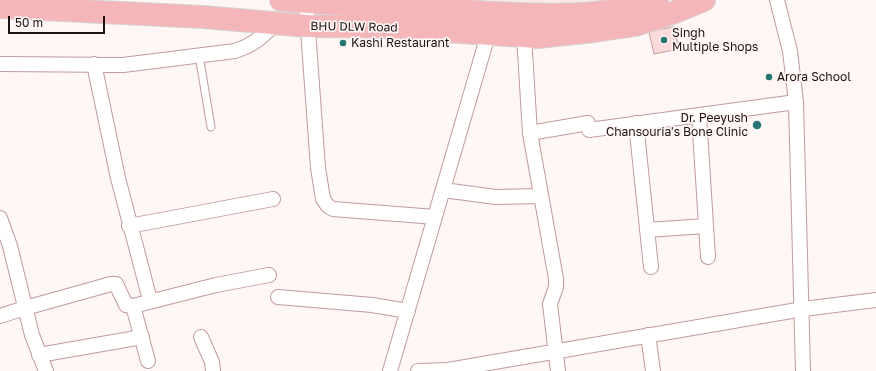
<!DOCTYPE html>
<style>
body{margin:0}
#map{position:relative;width:876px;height:371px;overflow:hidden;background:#fff6f6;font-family:"Golos Text",sans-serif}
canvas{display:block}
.scale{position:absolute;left:8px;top:16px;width:97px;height:18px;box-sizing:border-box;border:2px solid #1f1112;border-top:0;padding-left:5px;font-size:12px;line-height:14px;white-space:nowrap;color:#1f1112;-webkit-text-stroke:3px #fff6f6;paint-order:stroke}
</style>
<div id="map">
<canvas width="876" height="371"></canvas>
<div class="scale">50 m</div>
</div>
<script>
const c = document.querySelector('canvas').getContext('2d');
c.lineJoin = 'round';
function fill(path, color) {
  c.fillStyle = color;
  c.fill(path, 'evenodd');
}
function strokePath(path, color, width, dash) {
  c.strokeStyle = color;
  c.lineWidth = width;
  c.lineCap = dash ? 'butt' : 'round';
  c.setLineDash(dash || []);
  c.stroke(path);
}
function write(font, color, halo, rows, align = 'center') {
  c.font = font + ' "Golos Text",sans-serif';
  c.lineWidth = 3.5;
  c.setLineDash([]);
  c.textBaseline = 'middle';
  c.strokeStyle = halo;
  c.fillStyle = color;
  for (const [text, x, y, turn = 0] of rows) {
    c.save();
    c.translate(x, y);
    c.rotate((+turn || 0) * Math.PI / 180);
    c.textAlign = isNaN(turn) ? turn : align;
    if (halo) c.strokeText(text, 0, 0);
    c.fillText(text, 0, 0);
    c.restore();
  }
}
const built = new Path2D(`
 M485,0H607L567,10Z`);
const building = new Path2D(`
 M674,27L679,49L654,54L649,32Z`);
const service = new Path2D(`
 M199,55L211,127`);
const minor = new Path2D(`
 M777,0L790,51L796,102L803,371
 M306,2L318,168L323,199L328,206L333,209L435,217
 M524,36L530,133L556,279V287L550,304L558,371
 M0,64L123,65L235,51C253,45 263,37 275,23
 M94,64L118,178L150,300
 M699,115L708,257
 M636,123L651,267
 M589,130L796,102
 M530,133L588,123
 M443,190L496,197L540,196
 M0,218L10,246L32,335L46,371
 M129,226L273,199
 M647,230L706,226
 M278,297L372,305L408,311
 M133,306L148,361
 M0,316L25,308L111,284H116L126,305L133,306L216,285L269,275
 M648,335L653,371
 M201,337L212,362L213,371
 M39,355L142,337
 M390,371L490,28
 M418,371L448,370L803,309L876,300`);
const primary = new Path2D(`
 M281,0C338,4 394,7 450,10C514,14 597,22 657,0
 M0,7L203,17L307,26L383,27L538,37L594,31L635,25L675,12L704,0`);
const markers = [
 [664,40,4,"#287373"],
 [343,43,4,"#287373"],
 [769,77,4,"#287373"],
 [757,125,5,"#287373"]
];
const streetNames = [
 ["BHU DLW Road",354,27,1]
];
const poiNames = [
 ["Singh",672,33],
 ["Multiple Shops",672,47],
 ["Kashi Restaurant",351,43],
 ["Arora School",777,77],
 ["Dr. Peeyush",748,118,"right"],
 ["Chansouria's Bone Clinic",748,132,"right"]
];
fill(built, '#fde8e8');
fill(building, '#fcd9da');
strokePath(building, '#c49c9d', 1);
strokePath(service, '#c29a9b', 9);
strokePath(minor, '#c29a9b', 16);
strokePath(primary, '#d7d4d4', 24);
strokePath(service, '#fff', 7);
strokePath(minor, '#fff', 14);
strokePath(primary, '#f5b6ba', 22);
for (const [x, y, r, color] of markers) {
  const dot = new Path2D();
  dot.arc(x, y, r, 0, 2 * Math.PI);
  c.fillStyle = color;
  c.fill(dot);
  strokePath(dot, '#fff6f6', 1.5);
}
write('12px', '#1f1112', '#fff6f6', streetNames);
write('12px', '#1f1112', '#fff6f6', poiNames, 'left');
</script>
